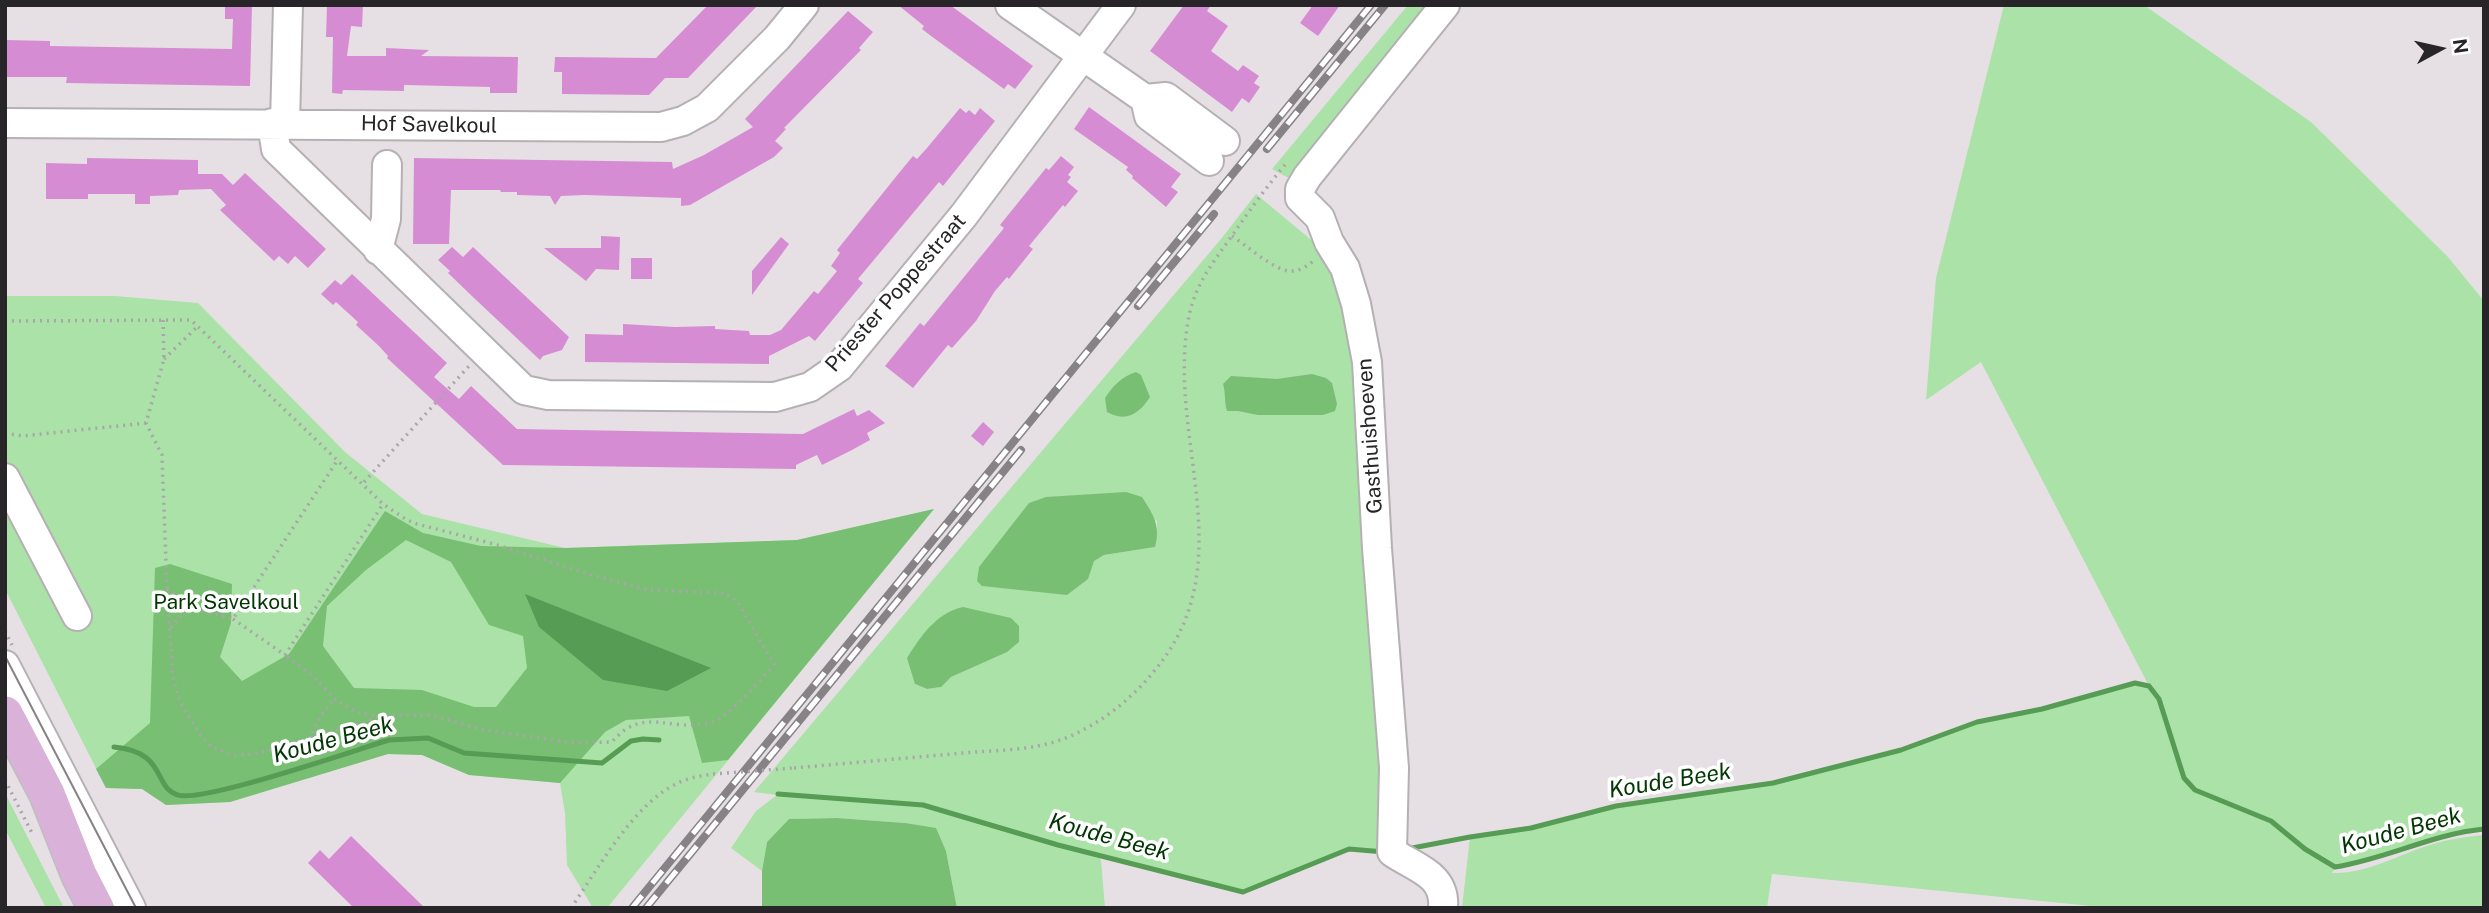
<!DOCTYPE html>
<style>
body{margin:0}
#map{position:relative;width:2489px;height:913px;overflow:hidden;background:#e6e0e5;font-family:"Public Sans",sans-serif}
canvas{display:block}
.frame{position:absolute;inset:0;border:7px solid #272527;pointer-events:none}
.north{position:absolute;left:2405px;top:14px;width:70px;height:70px;-webkit-text-stroke:5px #fff;paint-order:stroke;rotate:82deg;font-size:19px;font-weight:700;line-height:28px;text-align:center;color:#272527}
.north::after{content:'';display:block;margin:auto;width:24px;height:32px;background:#272527;clip-path:polygon(50% 0,100% 100%,50% 72%,0 100%)}
</style>
<div id="map">
<canvas width="2489" height="913"></canvas>
<div class="frame"></div>
<div class="north">N</div>
</div>
<script>
const c = document.querySelector('canvas').getContext('2d');
c.lineJoin = 'round';
function fill(path, color) {
  c.fillStyle = color;
  c.fill(path, 'evenodd');
}
function strokePath(path, color, width, dash) {
  c.strokeStyle = color;
  c.lineWidth = width;
  c.lineCap = dash ? 'butt' : 'round';
  c.setLineDash(dash || []);
  c.stroke(path);
}
function write(font, color, halo, rows, align = 'center') {
  c.font = font + ' "Public Sans",sans-serif';
  c.lineWidth = 7;
  c.setLineDash([]);
  c.textBaseline = 'middle';
  c.strokeStyle = halo;
  c.fillStyle = color;
  for (const [text, x, y, turn = 0] of rows) {
    c.save();
    c.translate(x, y);
    c.rotate((+turn || 0) * Math.PI / 180);
    c.textAlign = isNaN(turn) ? turn : align;
    if (halo) c.strokeText(text, 0, 0);
    c.fillText(text, 0, 0);
    c.restore();
  }
}
const green = new Path2D(`
 M1408,5H1463L1314,192L1272,169Z
 M2004,5H2144L2311,122L2448,257L2484,301V829C2432,834 2386,859 2336,867L2332,873C2367,874 2397,855 2430,845C2448,839 2465,837 2484,835V908H2111L1772,874L1767,908H1462L1470,837L1531,828L1616,806L1773,783L1901,750L1977,722L2042,709L2135,683L2149,686L1981,362L1926,400L1936,278Z
 M1256,194L1345,268L1351,288L1392,852L1349,849L1243,892L1097,854L1101,860L1105,908H957L946,851L905,823L837,818L789,819L767,842L762,871L731,848L756,811L777,795L754,792L1221,239ZM1157,520L1155,547L1104,555L1094,561ZM1019,642L1007,651L951,677L940,687L927,689L915,684Z
 M5,296H115L198,303L345,452L422,514L565,548L797,540L934,509L607,908H593L567,865L565,813L560,783L469,775L422,755L388,754L230,802L166,805L142,789L106,788L5,589Z
 M5,793L64,908H46L5,829Z`);
const forest = new Path2D(`
 M1136,372L1141,375L1150,397C1140,413 1126,423 1107,412L1105,398C1113,386 1121,377 1136,372Z
 M1312,374L1326,378L1332,383L1337,404L1335,411L1323,415H1258L1238,411H1227C1224,401 1226,394 1223,384L1231,376L1277,379Z
 M1126,492L1142,497C1153,514 1161,526 1155,547L1104,555L1094,561L1088,579L1067,595L982,586L977,581L979,567L1029,503L1046,497Z
 M934,509L728,760L702,763L689,716L626,720L605,732L560,783L469,775L422,755L388,754L230,802L166,805L142,789L106,788L96,769L150,723L155,568L170,564L232,584L231,623L220,657L242,681L289,654L385,511L423,533L481,546L566,548L797,540ZM406,540L451,562L489,625L523,636L527,668L496,707H474L422,690L354,688L323,646L327,606L366,570Z
 M963,607L1011,618L1019,626V642L1007,652L951,677L941,687L927,689L915,684L907,658C921,636 936,613 963,607Z
 M837,818L905,823L936,828L946,851L957,908H762V871L767,842L789,819Z`);
const water = new Path2D(`
 M525,594L711,668L667,691L603,680L539,627Z`);
const stream = new Path2D(`
 M114,747C168,752 152,787 178,795C202,803 355,750 389,740L428,738L464,753L602,763L631,741L643,739L659,740
 M778,794L923,805L1058,845L1243,892L1349,849L1384,852
 M1407,849L1470,837L1531,828L1616,806L1773,783L1901,750L1977,722L2042,709L2135,683L2149,686L2159,699L2184,778L2195,790L2271,821L2305,849L2335,867C2386,859 2432,834 2484,829`);
const building = new Path2D(`
 M225,5H252L250,86L66,83L67,77H5V40L50,41V46L232,49L233,19H225Z
 M327,5H363L362,27L351,26L347,56H386V48L429,50L421,56L518,57L517,93H490V87L404,85V91L343,90L342,94L332,93L333,37H326Z
 M708,5H758L688,78H665L649,95L562,94V72H554L555,57L656,58Z
 M898,5H950L1033,66L1015,89L1008,84L1004,89L931,36L922,29L924,26Z
 M1184,5H1211L1207,11L1228,26L1211,51L1238,71L1243,65L1259,76L1254,83L1260,87L1249,103L1242,98L1232,112L1150,51Z
 M1313,5H1340L1318,36L1300,23Z
 M848,11L873,32L859,48L861,50L784,128L786,129L775,141L783,148L774,157L690,205L681,206V198L585,195L561,196L555,205L550,196L517,195V192H501L500,190H451L449,244H413L414,158L672,162L673,169L704,155L753,127L745,119Z
 M1089,107L1181,174L1171,187L1178,192L1166,207L1132,178L1133,176L1126,170L1128,167L1074,129Z
 M960,108L966,113L969,110L975,115L980,108L995,121L943,186L939,182L858,279L863,283L815,341L809,336L769,356V364L585,362V334L623,335V324L675,327L715,326V329L749,331L750,335H770L781,330L814,291L818,294L837,271L831,266L840,253L837,250L899,173L913,156L917,159L927,148Z
 M1061,156L1074,167L1068,175L1071,177L1067,182L1078,191L1065,207L1063,205L1029,246L1033,249L1009,279L1007,277L995,291L976,321L952,348L948,345L913,388L885,366L920,323L924,326L1004,228L1000,225L1046,168L1049,170Z
 M87,158L198,160V174H222L233,185L245,173L326,249L308,268L295,256L288,264L279,256L274,261L220,210L226,205L211,189L179,190L178,195L150,196V204H135V194H88V199H46V163L87,164Z
 M601,236L620,237L619,270L596,269L586,281L544,248H601Z
 M781,237L789,244L752,295V271Z
 M452,247L463,257L473,247L569,337L562,350L543,356L540,360L474,298L448,273L450,271L438,260Z
 M631,258H652V279H631Z
 M352,274L447,363L434,377L459,399L471,386L517,429L803,434L854,409L857,416L869,410L885,423L867,433L870,440L852,450L822,465L817,455L796,465V469L503,465L387,358L388,356L379,346L356,325L358,322L336,302L333,305L321,294L335,280L341,285Z
 M983,422L994,432L983,446L971,436Z
 M351,836L425,908H354L308,863L320,850L329,859Z`);
const path = new Path2D(`
 M1232,236C1246,245 1274,270 1289,271C1299,272 1308,266 1314,260
 M163,320L164,359L146,423L162,455L167,589L173,677L180,702L201,736L211,747L235,755L255,754L360,724L377,717
 M5,321L191,320L383,504L407,520L417,524L494,544L585,573L648,590L724,593L737,601L774,664C762,679 729,717 712,722C671,734 644,704 612,742L575,743L485,730L431,715L379,716L357,713L335,699L312,675L285,655
 M164,359L197,327
 M5,433L23,436L146,423
 M364,482L469,366
 M167,589L192,608L233,619L337,461
 M233,619L285,655L383,504
 M171,628L180,617L192,608
 M5,631L12,645
 M309,739L320,717L334,699
 M794,768C850,763 907,758 963,753C996,750 1031,751 1063,739C1099,725 1131,700 1155,670C1245,562 1165,438 1189,316C1196,282 1215,260 1234,233C1251,208 1269,184 1288,161
 M5,780L33,835
 M571,908C598,869 633,805 676,784C687,778 700,776 713,774`);
const minor = new Path2D(`
 M1010,5L1145,99L1166,97L1225,141
 M1145,99L1149,116L1209,161
 M5,123L661,127L683,121L707,108L777,38L804,5
 M272,123L276,149L524,390L548,395L775,397L810,387L839,367L964,215L1121,5
 M285,123L288,5
 M378,250L386,219L387,165
 M5,478L77,616
 M5,665L131,908
 M1443,908C1446,874 1415,868 1392,852L1394,768L1377,548L1367,362L1356,304L1345,268L1329,242L1320,218L1300,198V189L1307,177L1445,5`);
const major = new Path2D(`
 M5,714L47,794L79,875L96,908`);
const tram = new Path2D(`
 M5,656L136,908`);
const rail = new Path2D(`
 M1267,149L1385,5
 M1138,306L1214,214
 M632,908L1371,5
 M646,908L1021,450`);
const pathBridge = new Path2D(`
 M713,774L794,768`);
const streetNames = [
 ["Hof Savelkoul",429,125,1],
 ["Priester Poppestraat",896,293,-49],
 ["Gasthuishoeven",1370,436,-94]
];
const parkNames = [
 ["Park Savelkoul",226,603]
];
const waterNames = [
 ["Koude Beek",333,740,-15],
 ["Koude Beek",1670,781,-9],
 ["Koude Beek",2401,831,-15],
 ["Koude Beek",1109,837,15]
];
fill(green, '#abe2a8');
fill(forest, '#78bf74');
fill(water, '#569c54');
strokePath(stream, '#569c54', 5);
fill(building, '#d68cd2');
strokePath(minor, '#b5b0b4', 32);
strokePath(major, '#bebebe', 38);
strokePath(path, '#aaa5a9', 3.5, [2, 5]);
strokePath(minor, '#fff', 28);
strokePath(major, '#dab1d8', 35);
strokePath(tram, '#868285', 2);
strokePath(rail, '#868285', 8);
strokePath(rail, '#fff', 5, [16]);
strokePath(pathBridge, '#aaa5a9', 3.5, [2, 5]);
write('21px', '#272527', '#fff', streetNames);
write('21px', '#013603', '#fff', parkNames);
write('italic 23px', '#023704', '#fff', waterNames);
</script>
